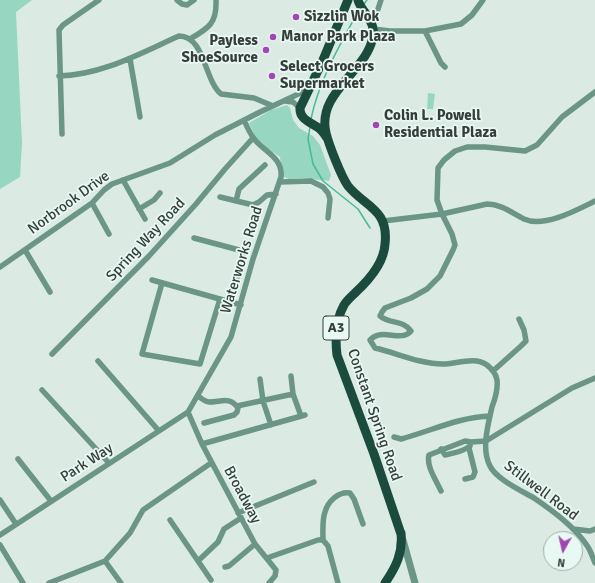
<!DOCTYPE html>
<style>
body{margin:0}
#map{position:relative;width:595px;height:583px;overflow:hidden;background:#dbebe4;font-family:Signika,sans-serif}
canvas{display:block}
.north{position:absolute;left:543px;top:531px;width:40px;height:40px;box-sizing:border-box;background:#e8f8f2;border:1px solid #a1ada8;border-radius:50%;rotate:188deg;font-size:11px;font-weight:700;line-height:16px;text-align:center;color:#363d3a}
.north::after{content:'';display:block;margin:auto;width:14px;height:18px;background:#a147b3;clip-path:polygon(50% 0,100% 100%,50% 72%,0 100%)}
</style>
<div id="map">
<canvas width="595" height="583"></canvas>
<div class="north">N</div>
</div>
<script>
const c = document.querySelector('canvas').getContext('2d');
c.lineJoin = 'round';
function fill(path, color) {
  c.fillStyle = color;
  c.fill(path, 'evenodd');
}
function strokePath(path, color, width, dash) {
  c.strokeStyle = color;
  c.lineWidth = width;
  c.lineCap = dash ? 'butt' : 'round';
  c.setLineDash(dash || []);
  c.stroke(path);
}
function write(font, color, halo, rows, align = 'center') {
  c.font = font + ' Signika,sans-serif';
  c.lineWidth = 3.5;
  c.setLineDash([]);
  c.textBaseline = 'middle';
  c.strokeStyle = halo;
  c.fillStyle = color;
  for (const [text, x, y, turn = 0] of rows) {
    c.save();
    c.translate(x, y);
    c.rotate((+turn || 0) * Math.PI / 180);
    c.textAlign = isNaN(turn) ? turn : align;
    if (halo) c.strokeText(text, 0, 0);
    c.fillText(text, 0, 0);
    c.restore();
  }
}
const green = new Path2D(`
 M0,0H32L16,12L22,143L20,177L0,189Z
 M428,93L435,94L433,109H427Z
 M287,105L290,108L293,120L299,128L313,136L320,145L331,175L329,181L302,178L289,179L282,176L280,157L266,147L256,138L249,123L271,110Z`);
const stream = new Path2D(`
 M364,4L367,0
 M311,119C319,80 340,45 359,10
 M310,127L308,139L313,164L323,181L358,209L370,228`);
const minor = new Path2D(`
 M177,0L182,4L187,5L194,0
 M371,22L377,12L381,0
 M373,29L390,31H425L461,24L472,15L483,0
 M425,31L441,63L445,67
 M190,39C209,28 217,23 216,0
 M130,59L140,117
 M59,76C102,75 141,53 179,36C205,36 204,80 221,94L254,98L273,106
 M595,92L562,117L537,145L525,151L485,147H467L455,151L444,160L438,168L437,200L442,214L452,234L455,245L453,250L440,276L427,289L411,298L385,308L382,312L380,316C389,324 404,320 411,331C401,343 382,327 370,340L375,348C397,353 420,364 443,364C456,364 475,356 487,365C492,369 496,374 497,380C498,388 495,399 492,407C488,425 481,449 490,466C496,479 522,491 534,498C553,511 575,527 588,547C591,552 593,558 595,563
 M285,101L293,102L300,108
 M62,134L59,30L63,25L99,0
 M123,180L145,219
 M280,182L311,181L323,187L328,193L330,199L328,218
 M220,197L253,205L259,202L267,195L276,194
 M236,201L239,189L265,165
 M92,203L109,234
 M139,209L154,200L160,193
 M383,221L442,214L487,204C501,204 512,213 524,219C544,228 577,210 595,201
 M194,238L239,250L242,252L243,256L230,302
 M25,250L50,292
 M0,267L92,203L104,190L112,184L170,163L215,135L260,112L309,89
 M152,280L241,305
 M162,283L142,354L200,364L220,299
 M52,354L149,256L196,204L225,169L253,138
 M98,361L159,431
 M493,371L521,346L526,341L524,330L519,319
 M291,376L293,394L301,416
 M260,379L263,401L271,425
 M42,390L109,463
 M198,396C201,398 205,402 209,402C221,402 230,396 238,408L237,412L234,415L204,423
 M237,406L293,394
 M188,412L202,444L255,544L276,570L275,576L269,583
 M394,437L401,439C431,431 459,417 490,416
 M202,444L305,415
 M441,449L445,455C453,453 463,452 470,446
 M18,459L51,501
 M465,479L473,477L475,472L469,448
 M441,491C436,480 426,466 429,455L465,441L471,442L486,441L572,388L595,378
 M0,500L16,524
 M238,513L314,482
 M170,520L211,580
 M573,529L590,531L595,529
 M0,535L188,412L231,337L253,259L281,177C283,158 265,152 255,140C250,134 247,127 244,120
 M323,540C323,531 322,520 325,512C328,501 339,491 350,493L354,499L363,524
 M323,540L328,546L338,583
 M0,545L23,583
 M267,558L318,540H323
 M105,561L121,583
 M198,561L218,542L224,529L241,518
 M225,567L229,566L255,544
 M49,583L105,561L130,533L143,510L211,463`);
const tertiary = new Path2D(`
 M403,540L415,583`);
const primary = new Path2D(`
 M358,0C360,9 372,18 373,29C374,34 373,39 371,44C360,75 317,95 326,133C329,145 341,176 348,186C365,207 389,209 385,244C384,263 370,279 356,292C352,296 347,300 344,305C335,321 335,338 337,355L374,454L401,534
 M327,138C325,135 324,133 321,130C313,123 299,120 300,108L323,60L348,0
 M385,583C396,567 403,553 401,533`);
const markers = [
 [296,17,4,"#a147b3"],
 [273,37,4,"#a147b3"],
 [266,50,4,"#a147b3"],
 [272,76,4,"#a147b3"],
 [376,125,4,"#a147b3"]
];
const shields = [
 [336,328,26]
];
const shieldNames = [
 ["A3",336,328]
];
const poiNames = [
 ["Sizzlin Wok",304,17],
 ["Manor Park Plaza",281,37],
 ["Payless",258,41,"right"],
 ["ShoeSource",258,58,"right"],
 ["Select Grocers",280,67],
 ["Supermarket",280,84],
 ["Colin L. Powell",384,116],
 ["Residential Plaza",384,133]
];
const streetNames = [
 ["Norbrook Drive",69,203,-36],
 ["Spring Way Road",146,240,-47],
 ["Waterworks Road",242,260,-73],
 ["Constant Spring Road",374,415,71],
 ["Park Way",87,463,-33],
 ["Stillwell Road",541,491,37],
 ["Broadway",242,495,62]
];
fill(green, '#97d6c0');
strokePath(stream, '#47ba98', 1.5);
strokePath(minor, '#6b9586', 5.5);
strokePath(tertiary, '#6b9586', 7);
strokePath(primary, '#1b4b3d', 9);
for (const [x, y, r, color] of markers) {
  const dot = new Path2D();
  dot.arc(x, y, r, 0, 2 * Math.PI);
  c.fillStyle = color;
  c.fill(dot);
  strokePath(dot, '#e8f8f2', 1.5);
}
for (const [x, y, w] of shields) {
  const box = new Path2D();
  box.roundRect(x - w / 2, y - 12, w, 24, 3);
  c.fillStyle = '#e8f8f2';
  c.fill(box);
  strokePath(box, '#363d3a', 1);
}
write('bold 14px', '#363d3a', null, shieldNames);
write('bold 15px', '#363d3a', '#e8f8f2', poiNames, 'left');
write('15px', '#363d3a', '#e8f8f2', streetNames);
</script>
